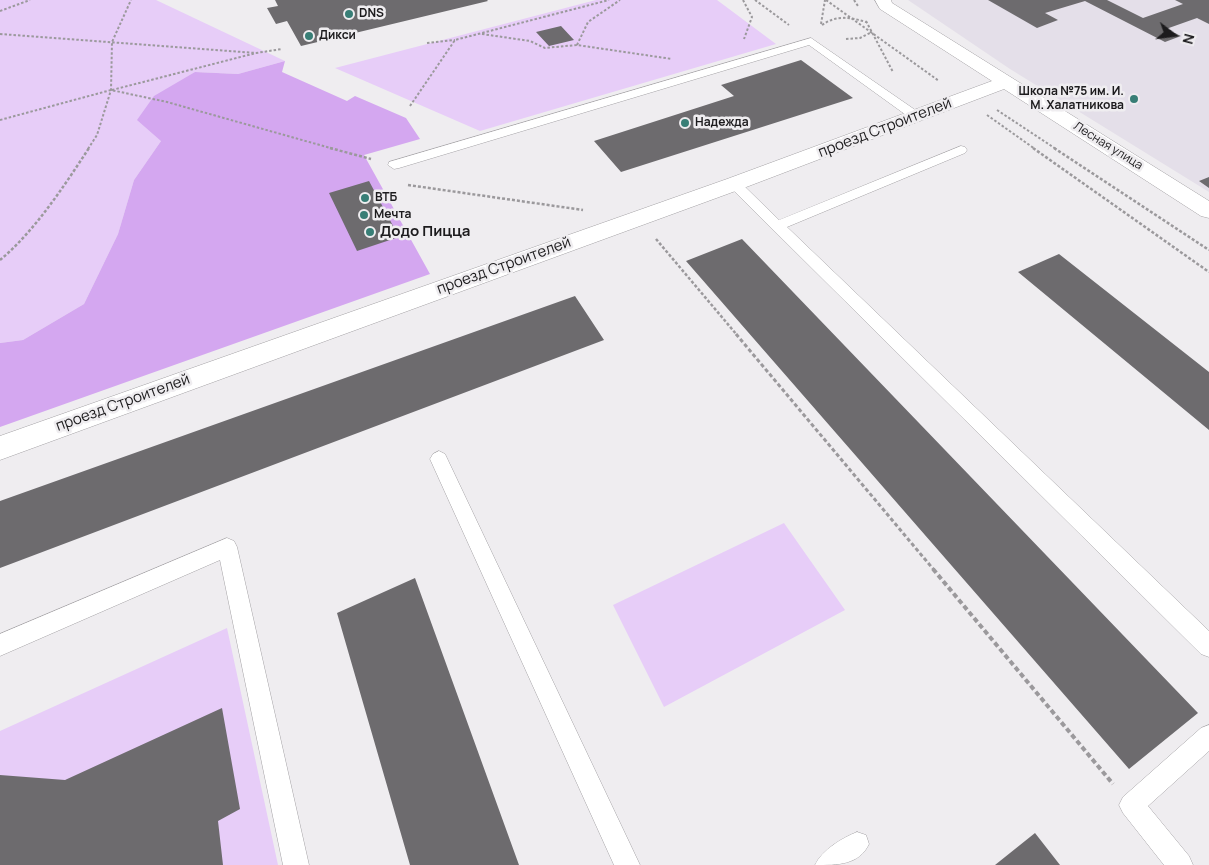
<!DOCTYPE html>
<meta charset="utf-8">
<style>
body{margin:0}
#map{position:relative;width:1209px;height:865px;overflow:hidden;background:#efedf0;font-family:Manrope,sans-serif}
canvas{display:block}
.north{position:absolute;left:1149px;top:10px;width:50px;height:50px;-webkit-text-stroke:4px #efedf0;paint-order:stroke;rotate:105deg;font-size:14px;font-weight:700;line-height:20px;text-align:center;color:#1c1b1d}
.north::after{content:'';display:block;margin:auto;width:18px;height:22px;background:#1c1b1d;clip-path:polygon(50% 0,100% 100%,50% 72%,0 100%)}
</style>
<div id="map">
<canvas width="1209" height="865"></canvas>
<div class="north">N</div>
</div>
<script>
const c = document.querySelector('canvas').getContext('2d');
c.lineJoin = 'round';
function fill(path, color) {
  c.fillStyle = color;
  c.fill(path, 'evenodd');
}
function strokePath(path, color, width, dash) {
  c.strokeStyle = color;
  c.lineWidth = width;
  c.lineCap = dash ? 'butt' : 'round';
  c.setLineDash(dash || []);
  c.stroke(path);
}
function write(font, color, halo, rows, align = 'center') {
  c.font = font + ' Manrope,sans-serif';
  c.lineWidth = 5;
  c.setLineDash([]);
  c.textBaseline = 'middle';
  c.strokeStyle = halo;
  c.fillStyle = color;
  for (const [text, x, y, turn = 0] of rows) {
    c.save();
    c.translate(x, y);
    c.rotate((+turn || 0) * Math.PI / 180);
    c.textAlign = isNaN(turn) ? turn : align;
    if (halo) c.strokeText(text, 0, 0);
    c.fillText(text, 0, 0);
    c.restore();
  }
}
const built = new Path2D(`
 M908,0H1209V192L1010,69Z`);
const green = new Path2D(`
 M0,0H156L285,61L238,74L195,72L161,141L134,180L118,234L84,304L23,340L0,343Z
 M596,0H717L776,44L480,131L335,68Z
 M784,523L845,610L664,707L613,605Z
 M227,628L278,865H0V731Z`);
const forest = new Path2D(`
 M285,61L282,72L347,101L355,96L406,118L420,139L364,155L430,274L0,427V343L23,340L84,304L118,234L134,180L161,141L137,120L154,96L195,72L238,74Z`);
const building = new Path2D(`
 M275,0H487L488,1L301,46L287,21L276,24L267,8L278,6Z
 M988,0H1107L1143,18L1183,4L1175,0H1209V24L1197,18L1166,29L1181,36L1165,42L1085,1L1045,13L1058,20L1037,28Z
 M561,26L574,40L549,46L536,32Z
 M801,60L853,98L621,172L594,141L734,96L721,85Z
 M1209,177V188L1199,181Z
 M369,181L399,237L357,251L329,193Z
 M742,239L1198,713L1129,769L686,261Z
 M1059,254L1209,372V430L1018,272Z
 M575,296L604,340L0,568V501Z
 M415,578L519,865H410L337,613Z
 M222,708L240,809L218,821L223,865H0V775L65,780Z
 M1035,833L1060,865H995Z`);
const pathFar3 = new Path2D(`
 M743,0L752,17L744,39
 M755,0L789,25
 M826,0L939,81
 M854,0L858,6
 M0,11L30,0
 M866,21L893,72
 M821,24L825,0
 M822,25C836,15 850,17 866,22
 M0,34L256,53
 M482,34L530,41L545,48L577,45L672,59
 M846,39L860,38L872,32
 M427,43L455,40
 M577,45L588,22L620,0
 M112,90L256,53L282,49
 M410,106L455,40L609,0
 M997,110L1056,149
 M987,115L1035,149
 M0,120L111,90L167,102L334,149
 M88,149L97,135L111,90L112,42L131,0`);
const pathFar2 = new Path2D(`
 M330,148L371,159
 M1033,148L1209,272
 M1054,148L1209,250
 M408,185L583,210
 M656,239L737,335
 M0,260C35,231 64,186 89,148`);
const pathFar1 = new Path2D(`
 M736,334L934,570`);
const path = new Path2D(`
 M933,569L1113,784`);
const service = new Path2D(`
 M811,38L921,114L923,117L921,120H913L809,45L399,168L394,169L388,165L389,162Z
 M961,146L965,147L967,150L965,153L787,227L1209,631V657L1201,654L727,184L729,181H739L779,220Z
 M439,451L445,454L640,865H614L430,459L433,454Z
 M227,538L234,541L237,547L309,865H283L220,560L0,656V634Z
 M1209,725V751L1148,806L1189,856L1193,865H1164L1123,813L1119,805L1123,797L1201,728Z
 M857,832L866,835L869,844C859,865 838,865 815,865C822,850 842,838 857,832Z`);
const minor = new Path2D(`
 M875,0H891L892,3L1209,201V218L1201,216L1004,89L741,189L0,460V436L727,179L992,81L880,9Z`);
const markers = [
 [349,14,5,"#387e76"],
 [309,36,5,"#387e76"],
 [1134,99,5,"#387e76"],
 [685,123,5,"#387e76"],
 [365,198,5,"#387e76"],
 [364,215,5,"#387e76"],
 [370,232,5,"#387e76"]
];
const farPoinames = [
 ["DNS",359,14],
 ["Дикси",319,36],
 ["Школа №75 им. И.",1124,92,"right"],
 ["М. Халатникова",1124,106,"right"],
 ["Надежда",695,123],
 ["ВТБ",375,198],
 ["Мечта",374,215]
];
const farStreetnames = [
 ["Лесная улица",1108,146,32]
];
const streetNames = [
 ["проезд Строителей",885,128,-21],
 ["проезд Строителей",504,266,-20],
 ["проезд Строителей",123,403,-20]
];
const poiNames = [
 ["Додо Пицца",380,232]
];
fill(built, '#e4dfe9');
fill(green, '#e7cdf8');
fill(forest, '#d4a7f0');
fill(building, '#6d6b6e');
strokePath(service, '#a4a2a5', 1);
strokePath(minor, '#a4a2a5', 1);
strokePath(pathFar3, '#9b999c', 2, [2.5, 2]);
strokePath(pathFar2, '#9b999c', 2.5, [3, 2]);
strokePath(pathFar1, '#9b999c', 3, [4, 2.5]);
strokePath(path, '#9b999c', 4, [5, 3]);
fill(service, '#fff');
fill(minor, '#fff');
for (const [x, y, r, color] of markers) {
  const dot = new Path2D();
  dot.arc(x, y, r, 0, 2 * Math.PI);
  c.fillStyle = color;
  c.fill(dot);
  strokePath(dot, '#efedf0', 2);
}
write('bold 12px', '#1c1b1d', '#efedf0', farPoinames, 'left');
write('12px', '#1c1b1d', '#efedf0', farStreetnames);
write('15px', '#1c1b1d', '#efedf0', streetNames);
write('bold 15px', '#1c1b1d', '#efedf0', poiNames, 'left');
</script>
